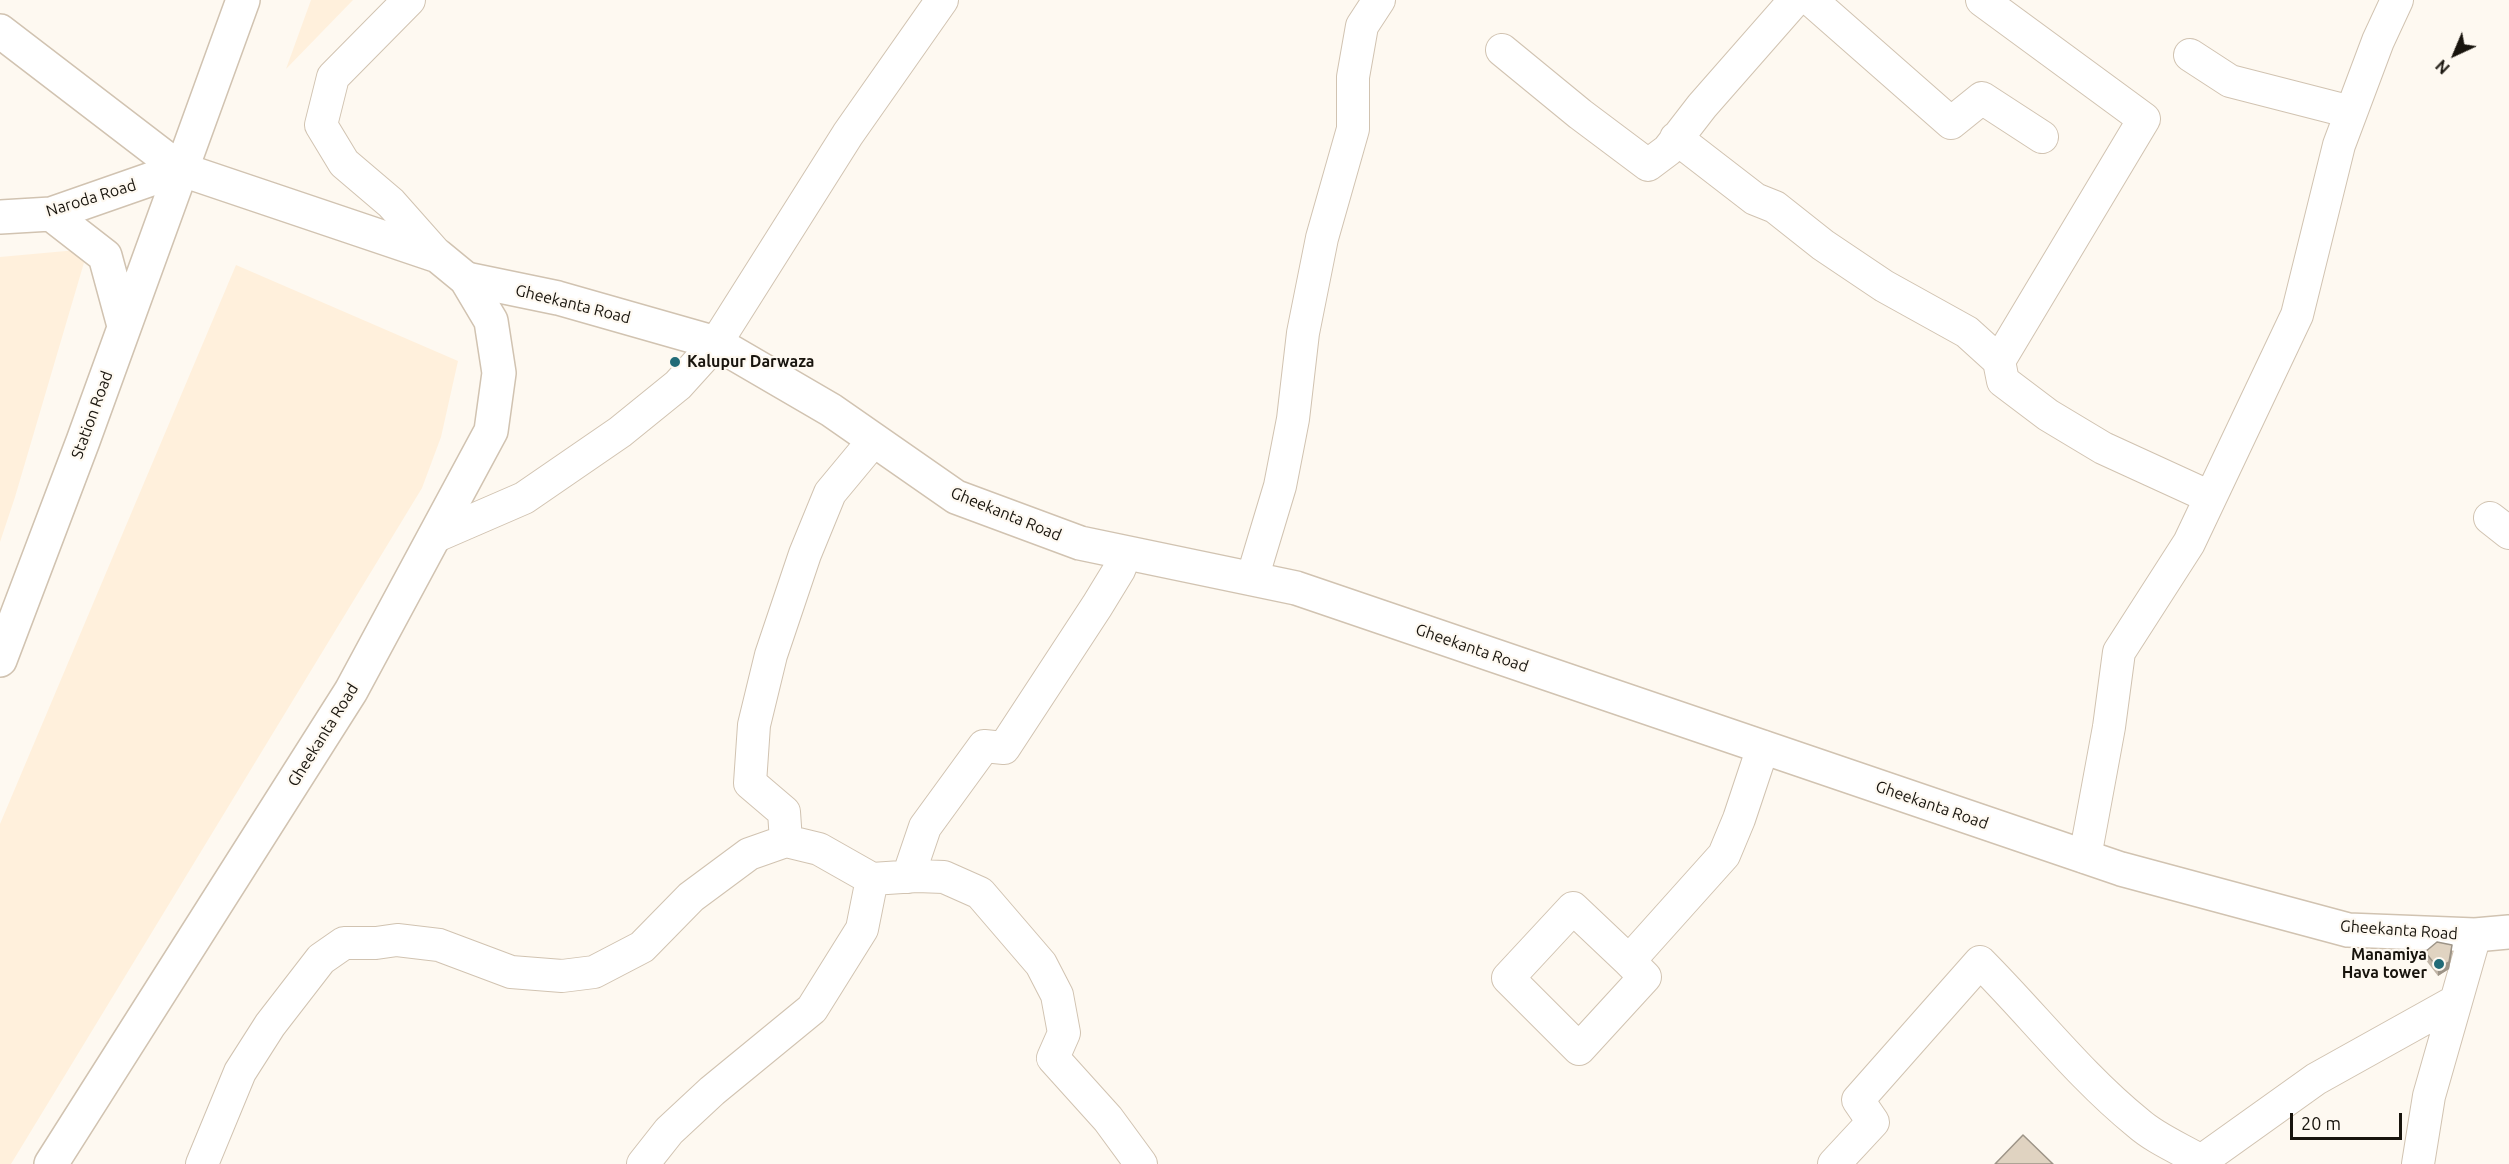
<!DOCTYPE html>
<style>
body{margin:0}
#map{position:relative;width:2509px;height:1164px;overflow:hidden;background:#fef9f1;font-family:Ubuntu,sans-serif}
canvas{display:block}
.north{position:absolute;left:2425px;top:24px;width:60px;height:60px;-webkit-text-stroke:4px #fef9f1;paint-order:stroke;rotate:224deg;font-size:16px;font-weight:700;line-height:24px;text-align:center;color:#18140d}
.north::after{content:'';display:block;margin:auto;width:21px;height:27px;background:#18140d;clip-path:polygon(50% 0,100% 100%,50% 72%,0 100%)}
.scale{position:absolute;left:2290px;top:1113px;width:112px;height:27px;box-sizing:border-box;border:3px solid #18140d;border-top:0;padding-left:8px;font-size:18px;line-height:21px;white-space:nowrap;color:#18140d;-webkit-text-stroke:4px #fef9f1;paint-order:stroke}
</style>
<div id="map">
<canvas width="2509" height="1164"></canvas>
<div class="north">N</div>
<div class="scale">20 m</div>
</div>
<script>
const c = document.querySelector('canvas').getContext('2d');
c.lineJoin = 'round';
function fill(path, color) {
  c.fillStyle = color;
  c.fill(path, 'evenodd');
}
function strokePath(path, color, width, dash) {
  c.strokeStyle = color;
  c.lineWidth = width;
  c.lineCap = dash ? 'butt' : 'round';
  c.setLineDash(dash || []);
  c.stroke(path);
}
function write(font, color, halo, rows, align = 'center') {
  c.font = font + ' Ubuntu,sans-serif';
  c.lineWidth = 4.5;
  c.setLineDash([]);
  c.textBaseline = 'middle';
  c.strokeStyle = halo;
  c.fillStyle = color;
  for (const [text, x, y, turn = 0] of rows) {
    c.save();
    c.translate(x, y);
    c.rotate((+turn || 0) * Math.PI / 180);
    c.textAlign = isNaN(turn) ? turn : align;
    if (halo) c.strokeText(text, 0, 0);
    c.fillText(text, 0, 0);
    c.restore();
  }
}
const built = new Path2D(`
 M311,0H353L286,69Z
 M88,249L15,497L0,542V257Z
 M236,265L458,361L441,437L422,488L11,1164H0V824Z`);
const street = new Path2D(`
 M409,0L333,77L321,125L344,163L391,203L438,256
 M1811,0L1951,123L1982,98L2042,137
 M1982,0L2144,119L1999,361
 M1502,50L1580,114L1648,165L1668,150L1702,106L1795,0
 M2190,55L2230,81L2351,112
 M1676,138L1755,199L1775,207L1823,245L1884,286L1967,332L1999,361L2003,381L2048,415L2103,448L2210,497
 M2490,518L2509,533
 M434,537L524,498L620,432L678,385L716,343L848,134L942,0
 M1252,579L1280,486L1293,419L1303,333L1322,238L1353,129V77L1362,26L1379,0
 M786,841L784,812L750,783L754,725L771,655L805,554L830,493L874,440
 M2085,857L2109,727L2119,652L2189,543L2297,315L2339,145L2378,41L2397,0
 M908,877L925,827L984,746L1004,748L1097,606L1119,570L1126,553
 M1629,961L1573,908L1508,978L1579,1049L1645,977L1629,961L1724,855L1739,819L1763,747
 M202,1164L240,1072L270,1025L321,959L344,943H376L397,940L439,945L511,972L562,976L594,972L642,947L691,897L749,854L786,841L819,849L872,879L917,876L944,877L980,893L1041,964L1057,995L1064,1033L1053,1058L1108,1119L1141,1164
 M643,1164L669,1131L712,1091L812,1009L862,929L872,879
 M1834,1164L1873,1122L1858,1100L1980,962C2033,1015 2080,1076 2138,1123C2156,1139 2181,1149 2201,1161
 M2197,1164L2316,1079L2456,1001
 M2418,1164L2429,1096L2475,935`);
const secondary = new Path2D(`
 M466,279L558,298L716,343L831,410L956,497L1080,543L1296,588L2121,869L2348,930L2475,935L2509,932`);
const primary = new Path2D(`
 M0,31L180,169L438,256L466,279L491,321L499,373L491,431L351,691L51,1164
 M51,214L105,256L124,326
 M0,217L51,214L180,169
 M0,660L83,441L243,0`);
const wall = new Path2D(`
 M2425,952H2452L2449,969L2438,976L2425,959Z`);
const shadedWall = new Path2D(`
 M2452,945V952L2449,969L2438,976V968Z`);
const building = new Path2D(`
 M2437,942L2452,945L2449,962L2438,968L2425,952Z
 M2023,1135L2053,1164H1995Z`);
const markers = [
 [675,362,6,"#226b77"],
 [2439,964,6,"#226b77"]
];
const streetNames = [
 ["Naroda Road",91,198,-17],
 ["Gheekanta Road",573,304,14],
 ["Station Road",92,415,-70],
 ["Gheekanta Road",1006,514,22],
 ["Gheekanta Road",1472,648,19],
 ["Gheekanta Road",323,735,-58],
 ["Gheekanta Road",1932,805,19],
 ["Gheekanta Road",2399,930,4]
];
const poiNames = [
 ["Kalupur Darwaza",687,362],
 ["Manamiya",2427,955,"right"],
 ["Hava tower",2427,973,"right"]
];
fill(built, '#fff0dc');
strokePath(street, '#d1c3b1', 34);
strokePath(secondary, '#d1c3b1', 36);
strokePath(primary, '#d1c3b1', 36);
strokePath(street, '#fff', 32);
strokePath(secondary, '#fff', 33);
strokePath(primary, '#fff', 33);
fill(wall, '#c1b5a6');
fill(shadedWall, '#9d9487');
fill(building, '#e0d3c1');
strokePath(building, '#9d9487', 1.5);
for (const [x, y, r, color] of markers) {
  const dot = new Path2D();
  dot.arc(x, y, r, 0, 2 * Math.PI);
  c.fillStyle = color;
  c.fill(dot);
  strokePath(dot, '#fef9f1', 2);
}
write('16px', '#18140d', '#fef9f1', streetNames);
write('bold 16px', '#18140d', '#fef9f1', poiNames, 'left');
</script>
